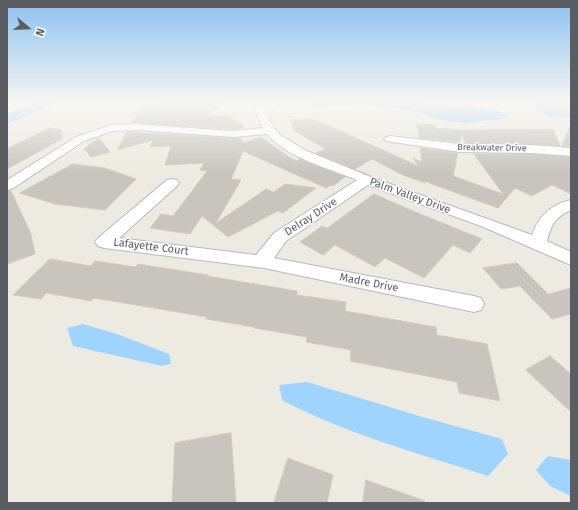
<!DOCTYPE html>
<style>
body{margin:0}
#map{position:relative;width:578px;height:510px;overflow:hidden;background:#edebe1;font-family:"Fira Sans",sans-serif}
canvas{display:block}
.frame{position:absolute;inset:0;border:8px solid #5a5e63;pointer-events:none}
.north{position:absolute;left:8px;top:8px;width:40px;height:40px;-webkit-text-stroke:3px #fff;paint-order:stroke;rotate:109deg;font-size:11px;font-weight:700;line-height:16px;text-align:center;color:#5a5e63}
.north::after{content:'';display:block;margin:auto;width:14px;height:18px;background:#5a5e63;clip-path:polygon(50% 0,100% 100%,50% 72%,0 100%)}
</style>
<div id="map">
<canvas width="578" height="510"></canvas>
<div class="frame"></div>
<div class="north">N</div>
</div>
<script>
const c = document.querySelector('canvas').getContext('2d');
c.lineJoin = 'round';
function fill(path, color) {
  c.fillStyle = color;
  c.fill(path, 'evenodd');
}
function strokePath(path, color, width, dash) {
  c.strokeStyle = color;
  c.lineWidth = width;
  c.lineCap = dash ? 'butt' : 'round';
  c.setLineDash(dash || []);
  c.stroke(path);
}
function write(font, color, halo, rows, align = 'center') {
  c.font = font + ' "Fira Sans",sans-serif';
  c.lineWidth = 3;
  c.setLineDash([]);
  c.textBaseline = 'middle';
  c.strokeStyle = halo;
  c.fillStyle = color;
  for (const [text, x, y, turn = 0] of rows) {
    c.save();
    c.translate(x, y);
    c.rotate((+turn || 0) * Math.PI / 180);
    c.textAlign = isNaN(turn) ? turn : align;
    if (halo) c.strokeText(text, 0, 0);
    c.fillText(text, 0, 0);
    c.restore();
  }
}
const water = new Path2D(`
 M36,102H58L7,124V114Z
 M308,102H416L500,111L510,118L466,123L444,121L421,113L392,108L361,104L318,107L311,105Z
 M532,102H563L571,106V118C552,116 544,119 532,102Z
 M83,324L117,334L169,354L171,364L162,366L73,346L67,328Z
 M307,382L426,418L502,439L508,454L488,476C418,453 346,434 282,400L279,385Z
 M548,456L571,460V496L550,486L536,470Z`);
const building = new Path2D(`
 M161,102H226L207,116H229L243,125V128L233,129L132,123L142,105H161Z
 M314,119L418,166L413,158L422,162L420,148L458,153L453,176L503,194L474,154H532L571,157V194L552,185L532,196L515,188L498,208L429,183L427,181L425,183L403,175L372,159L355,169L316,153L325,149L294,130L290,120Z
 M417,124L434,125L435,128L462,130L553,129L560,146L532,144L466,143L461,135L460,142L419,138Z
 M570,127H571V146H562Z
 M50,128L62,130V139L7,169V149Z
 M127,132L233,138H242V143L261,137L289,157L297,161L300,159L345,177L333,186L331,185L326,188L243,151L231,179L241,180L216,223L266,189L274,192L285,184L316,188L283,213L278,211L228,237L202,216L190,234L150,228L161,214L173,216L207,171L200,170L204,163L165,165L171,146L150,147L153,140L118,150Z
 M99,138L110,152L91,157L84,149Z
 M73,164L105,168L136,179L105,210L55,204L20,193Z
 M7,191H11L31,234L35,254L7,264Z
 M374,194L413,211L482,239L470,253L453,245L424,278L385,258L375,267L335,245L323,255L300,242L322,226L327,228Z
 M50,259L91,266L95,261L136,267L138,264L208,275L207,276L297,291V295L346,302L345,311L436,327L437,335L487,344L500,401L459,393L457,382L350,361L351,350L306,342L307,337L254,328V327L206,319L207,317L94,298L91,301L46,293L41,299L13,295Z
 M517,263L548,294L571,288V314L552,319L520,286L501,289L483,268Z
 M550,356L571,374V412L526,370Z
 M231,433L236,503H172L175,443Z
 M288,458L333,475L327,503H274Z
 M366,480L425,501V503H363Z`);
const minor = new Path2D(`
 M256,102H266L263,105L264,107L270,102H281L267,115L274,128L280,135L307,151L376,179L532,235C539,215 551,205 571,200V210C556,216 551,225 547,241L571,252V265L481,226L368,185L286,241L274,258L474,296L481,298L484,304L481,310L474,312L264,268L104,248L98,246L95,242L98,238L167,180L172,179L177,180L179,183L177,186L119,238L256,255L274,233L357,180C330,169 285,157 267,134L233,137L137,130L112,131L84,141L12,189L7,190V180L76,137L111,125L137,124L233,131L263,128L253,105Z
 M390,136L460,144L532,145L571,148V156L532,153L460,152L386,141L384,139L386,137Z`);
const farStreetnames = [
 ["Breakwater Drive",492,148,1]
];
const streetNames = [
 ["Palm Valley Drive",410,196,20],
 ["Delray Drive",311,217,-33],
 ["Lafayette Court",151,247,7],
 ["Madre Drive",369,283,11]
];
fill(water, '#9fd4ff');
fill(building, '#c8c5be');
strokePath(building, '#d2ccbf', 1);
strokePath(minor, '#b7b9be', 2);
fill(minor, '#fff');
const sky = c.createLinearGradient(0, 0, 0, 173);
sky.addColorStop(0, '#8bc1f1');
sky.addColorStop(0.59, '#f7f6f2');
sky.addColorStop(1, '#f7f6f200');
c.fillStyle = sky;
c.fillRect(0, 0, 578, 173);
write('9px', '#5a5e63', '#fff', farStreetnames);
write('11px', '#5a5e63', '#fff', streetNames);
</script>
